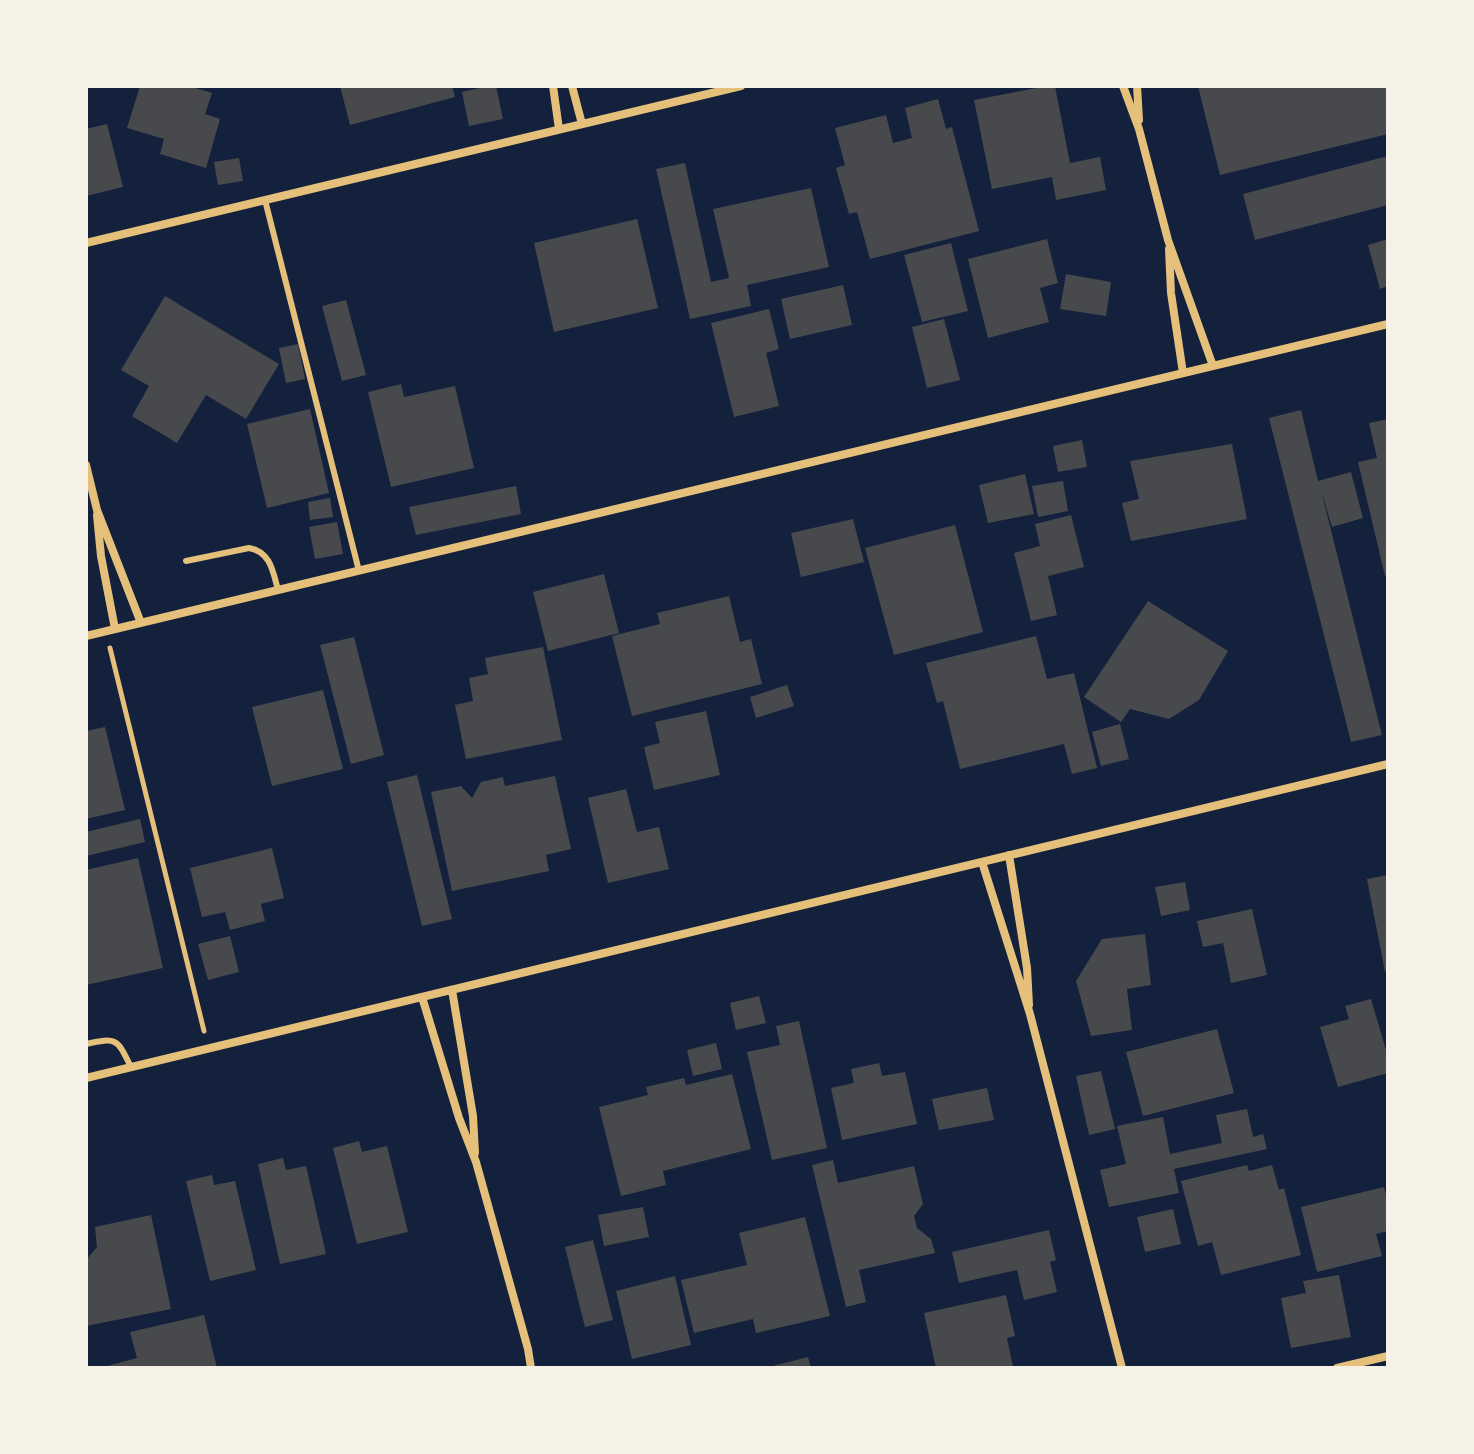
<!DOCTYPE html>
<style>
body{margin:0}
#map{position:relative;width:1474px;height:1454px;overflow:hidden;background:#14213d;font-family:Cabin,sans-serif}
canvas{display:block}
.frame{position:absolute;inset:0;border:88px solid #f6f1e7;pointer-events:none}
</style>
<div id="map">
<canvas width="1474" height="1454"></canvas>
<div class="frame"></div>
</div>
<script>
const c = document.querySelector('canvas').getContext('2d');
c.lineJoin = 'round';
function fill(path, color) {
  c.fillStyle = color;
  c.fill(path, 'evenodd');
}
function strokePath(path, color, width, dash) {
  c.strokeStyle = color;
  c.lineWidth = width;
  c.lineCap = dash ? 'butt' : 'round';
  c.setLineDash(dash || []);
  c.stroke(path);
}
const building = new Path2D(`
 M140,86H188L212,93L205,114L220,119L206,168L160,154L164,139L127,128Z
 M340,86H452L455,97L350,125Z
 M489,86H496L503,119L469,126L462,92Z
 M1047,86H1055L1070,163L1100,157L1106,190L1056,200L1052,177L992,189L974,100Z
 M1198,86H1388V134L1220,175Z
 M938,99L946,129L952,127L979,231L870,259L857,212L849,214L836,168L845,165L835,128L886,115L893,143L912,138L905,108Z
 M107,124L123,187L86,196V129Z
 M1388,156V205L1255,240L1243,194Z
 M239,158L243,181L218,185L214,162Z
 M685,163L711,282L729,278L713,209L811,188L829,267L747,285L751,306L690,319L656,169Z
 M637,219L658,308L554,332L534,243Z
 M1047,239L1058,283L1040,288L1049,322L988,338L968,259Z
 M1388,239V286L1380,289L1368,245Z
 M951,243L968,311L922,322L904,255Z
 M1066,274L1111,282L1106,316L1060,309Z
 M843,285L852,325L790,339L781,299Z
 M165,296L279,364L246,419L206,395L177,443L132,416L149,386L121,370Z
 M346,300L366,375L342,381L322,306Z
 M769,309L779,349L766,353L779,406L734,417L711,323Z
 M944,319L960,380L927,388L912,327Z
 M298,344L305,379L286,383L279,348Z
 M401,384L404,397L455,386L474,468L391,487L368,392Z
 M310,409L329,493L267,508L247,424Z
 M1301,410L1318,481L1351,472L1363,518L1332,527L1321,490L1382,735L1351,742L1269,418Z
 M1388,419V575L1385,576L1358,462L1377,458L1369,423Z
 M1082,440L1087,467L1058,472L1053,446Z
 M1232,444L1247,519L1131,541L1122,503L1139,499L1130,461Z
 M1025,474L1034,514L988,523L979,485Z
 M1063,481L1068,511L1038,517L1032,486Z
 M516,486L521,514L416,535L409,507Z
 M330,498L333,517L310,520L308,502Z
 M1071,515L1084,567L1048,576L1057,615L1031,621L1014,553L1040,546L1035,524Z
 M853,519L864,562L801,577L791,533Z
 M337,522L343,554L315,559L309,527Z
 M955,525L983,632L894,655L865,548Z
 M604,574L619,633L548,651L533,592Z
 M729,596L740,642L751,639L762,684L632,716L612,636L660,624L657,613Z
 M1148,601L1228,651L1199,700L1169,719L1130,709L1121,722L1084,697Z
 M1036,636L1047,679L1074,673L1097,768L1072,774L1064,744L960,769L943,701L937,703L926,663Z
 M354,637L384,755L351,764L320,645Z
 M543,647L562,740L466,759L455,705L473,701L469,678L488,674L485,658Z
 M787,685L794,706L756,718L750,697Z
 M323,690L343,769L272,786L252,707Z
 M706,711L720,775L654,790L644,747L660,743L655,722Z
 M1120,724L1129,759L1101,766L1092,732Z
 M105,727L125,810L86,819V731Z
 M417,775L452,919L422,926L387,782Z
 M555,776L571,849L546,855L549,871L452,891L431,792L461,786L472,798L481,782L503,777L505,786Z
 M626,789L637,832L659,827L669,869L608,883L588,798Z
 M140,819L145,842L86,856V832Z
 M272,848L284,898L261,904L265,921L230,930L225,912L202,917L190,868Z
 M138,858L163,968L86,985V870Z
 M1388,875V971L1385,972L1367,879Z
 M1185,882L1190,910L1161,916L1155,887Z
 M1252,909L1267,975L1231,983L1223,943L1203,947L1197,921Z
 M1145,934L1151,985L1127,989L1132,1030L1091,1036L1076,981L1102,939Z
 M230,936L239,972L208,980L198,944Z
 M759,996L766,1023L736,1030L730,1003Z
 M1371,999L1388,1057V1073L1338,1087L1320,1027L1349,1019L1345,1006Z
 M799,1021L827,1148L772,1160L747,1052L780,1045L776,1026Z
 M1217,1029L1234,1093L1143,1116L1126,1052Z
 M716,1043L722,1069L693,1076L687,1050Z
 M879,1063L882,1076L905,1072L917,1124L842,1140L831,1088L854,1083L851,1069Z
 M1101,1071L1115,1129L1089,1135L1076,1076Z
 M732,1074L751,1149L663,1171L666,1185L621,1196L599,1107L648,1095L646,1087L684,1078L686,1085Z
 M987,1088L994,1120L939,1130L932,1099Z
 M1247,1109L1253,1137L1263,1134L1267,1149L1174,1169L1179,1193L1109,1207L1100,1170L1126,1164L1117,1126L1163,1117L1170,1154L1222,1143L1216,1115Z
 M359,1141L362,1152L387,1146L408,1232L357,1244L333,1148Z
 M283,1158L286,1170L306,1166L326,1254L280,1264L258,1164Z
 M833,1160L838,1183L914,1166L923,1204L914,1216L917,1228L931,1239L935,1253L859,1270L866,1302L846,1307L812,1165Z
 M1247,1165L1249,1171L1272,1165L1279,1190L1284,1188L1301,1255L1221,1275L1212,1242L1198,1246L1181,1181Z
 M212,1175L214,1185L235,1181L256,1270L210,1281L186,1181Z
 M1384,1187L1388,1202V1231L1376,1234L1382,1256L1317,1272L1301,1207Z
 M643,1207L649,1237L604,1246L598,1215Z
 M1173,1209L1181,1244L1145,1252L1137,1217Z
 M151,1215L171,1309L86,1326V1260L97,1247L95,1227Z
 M805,1217L830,1316L756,1333L753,1319L694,1333L681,1280L747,1265L739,1233Z
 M1049,1230L1056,1260L1050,1262L1057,1292L1024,1300L1017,1270L959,1283L952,1252Z
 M593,1240L613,1320L585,1327L565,1247Z
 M1339,1275L1351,1337L1291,1348L1281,1298L1306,1293L1303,1281Z
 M675,1276L691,1345L632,1359L616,1291Z
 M1006,1295L1015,1336L1007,1338L1013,1367L936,1368L924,1313Z
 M204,1315L217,1368H100L137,1358L130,1332Z
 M808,1357L811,1368H769V1367Z`);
const path = new Path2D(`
 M110,648L204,1031`);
const service = new Path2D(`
 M265,200L359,571
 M186,561L249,548C271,552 273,572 278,590
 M86,1044C118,1037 117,1039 131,1067`);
const minor = new Path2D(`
 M553,86L559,129
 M572,86L582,124
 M1123,86L1139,129L1168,240L1213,366
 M1137,86L1139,120
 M86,243L741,86
 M1169,249L1171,293L1183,373
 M86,465L97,510L141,623
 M97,515L101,556L115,629
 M86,636L1388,324
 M1009,855L1027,968L1029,1005
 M982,862L1030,1014L1122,1368
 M452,990L473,1116L475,1153
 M422,997L459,1118L476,1162L528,1349L531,1368
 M86,1078L1388,764
 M1337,1368L1388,1356`);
fill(building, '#48494c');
strokePath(path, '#e5c07b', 5);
strokePath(service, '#e5c07b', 6);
strokePath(minor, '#e5c07b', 8);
</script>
